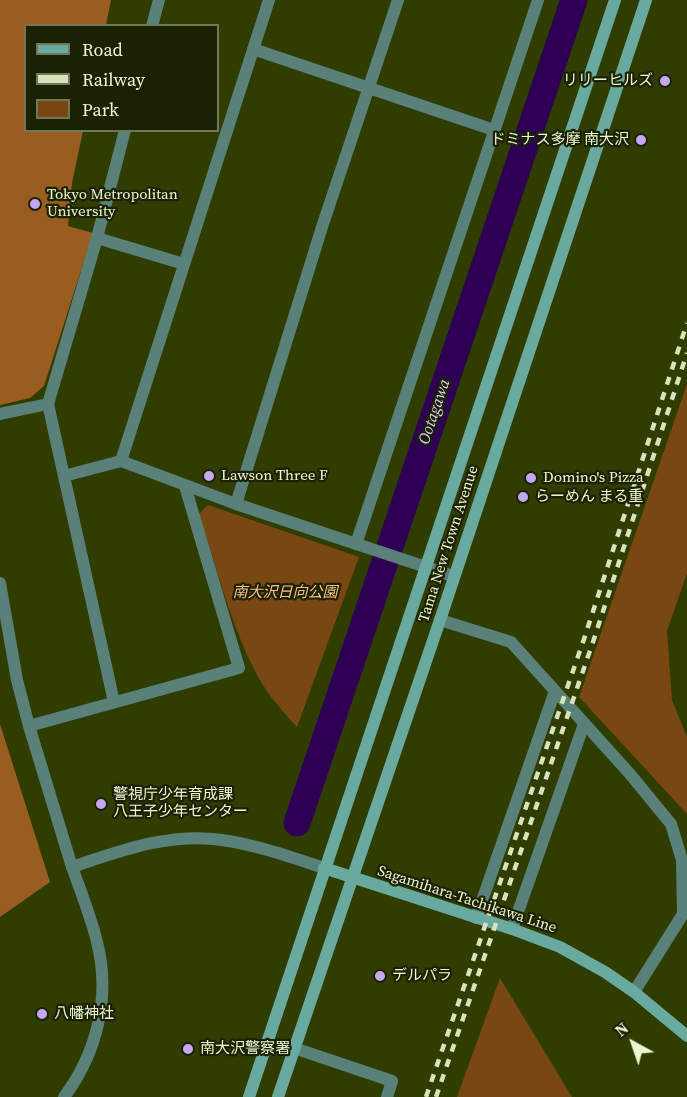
<!DOCTYPE html>
<meta charset="utf-8">
<style>
body{margin:0}
#map{position:relative;width:687px;height:1097px;overflow:hidden;background:#303d00;font-family:"Source Serif 4",serif}
canvas{display:block}
.legend{position:absolute;left:24px;top:24px;width:195px;height:108px;box-sizing:border-box;background:#1a2203;border:2px solid #6e7756;margin:0;padding:8px 10px;list-style:none;font-size:18px;color:#ebf7d2}
.legend li{display:flex;align-items:center;gap:12px;height:30px}
.legend b{width:30px;border:2px solid #6e7756}
.north{position:absolute;left:603px;top:1013px;width:60px;height:60px;-webkit-text-stroke:4px #1a2203;paint-order:stroke;rotate:320deg;font-size:16px;font-weight:700;line-height:24px;text-align:center;color:#ebf7d2}
.north::after{content:'';display:block;margin:auto;width:21px;height:27px;background:#ebf7d2;clip-path:polygon(50% 0,100% 100%,50% 72%,0 100%)}
</style>
<div id="map">
<canvas width="687" height="1097"></canvas>
<ul class="legend">
<li><b style="height:8px;background:#68aa9f"></b>Road</li>
<li><b style="height:8px;background:#d7e3bc"></b>Railway</li>
<li><b style="height:16px;background:#794711"></b>Park</li>
</ul>
<div class="north">N</div>
</div>
<script>
const c = document.querySelector('canvas').getContext('2d');
c.lineJoin = 'round';
function fill(path, color) {
  c.fillStyle = color;
  c.fill(path, 'evenodd');
}
function strokePath(path, color, width, dash) {
  c.strokeStyle = color;
  c.lineWidth = width;
  c.lineCap = dash ? 'butt' : 'round';
  c.setLineDash(dash || []);
  c.stroke(path);
}
function write(font, color, halo, rows, align = 'center') {
  c.font = font + ' "Source Serif 4","Noto Sans JP",serif';
  c.lineWidth = 4.5;
  c.setLineDash([]);
  c.textBaseline = 'middle';
  c.strokeStyle = halo;
  c.fillStyle = color;
  for (const [text, x, y, turn = 0] of rows) {
    c.save();
    c.translate(x, y);
    c.rotate((+turn || 0) * Math.PI / 180);
    c.textAlign = isNaN(turn) ? turn : align;
    if (halo) c.strokeText(text, 0, 0);
    c.fillText(text, 0, 0);
    c.restore();
  }
}
const green = new Path2D(`
 M687,384V573L667,631L672,700L687,737V814L579,697Z
 M208,505L359,557L297,727C281,710 263,689 253,667C229,619 216,565 199,514Z
 M500,978L572,1097H457Z`);
const forest = new Path2D(`
 M0,0H111L106,25L26,26V130L83,131L72,183L68,226L93,233L44,386L30,398L0,405Z
 M0,724L50,882L0,917Z`);
const river = new Path2D(`
 M297,823L574,0`);
const minor = new Path2D(`
 M152,26L159,0
 M253,49L494,130
 M97,238L184,264
 M0,414L48,404
 M121,461L269,0
 M64,476L121,461L236,504L453,576
 M236,504L322,227L398,0
 M356,544L538,0
 M0,583L17,680L29,726L72,867
 M440,620L511,642L630,774L671,824L682,860L683,914L634,992
 M114,702L48,404L97,238L125,130
 M29,726L239,668L185,486
 M476,918L555,691
 M512,929L584,724
 M294,1048L392,1081L387,1097`);
const tertiary = new Path2D(`
 M64,1097C97,1053 111,997 97,942C91,917 81,892 72,867C120,851 170,832 222,840C257,845 291,857 324,868`);
const secondary = new Path2D(`
 M324,868L512,929L560,947L605,972L634,992L687,1036
 M249,1097L615,0
 M278,1097L440,620L646,0`);
const rail = new Path2D(`
 M426,1097L584,639L687,323
 M436,1097L593,642L687,353`);
const markers = [
 [665,81,6,"#c4a7f1"],
 [641,140,6,"#c4a7f1"],
 [35,204,6,"#c4a7f1"],
 [209,476,6,"#c4a7f1"],
 [531,478,6,"#c4a7f1"],
 [523,497,6,"#c4a7f1"],
 [101,804,6,"#c4a7f1"],
 [380,976,6,"#c4a7f1"],
 [42,1014,6,"#c4a7f1"],
 [188,1049,6,"#c4a7f1"]
];
const poiNames = [
 ["リリーヒルズ",653,81,"right"],
 ["ドミナス多摩 南大沢",629,140,"right"],
 ["Tokyo Metropolitan",47,195],
 ["University",47,212],
 ["Lawson Three F",221,476],
 ["Domino's Pizza",543,478],
 ["らーめん まる重",535,497],
 ["警視庁少年育成課",113,795],
 ["八王子少年センター",113,812],
 ["デルパラ",392,976],
 ["八幡神社",54,1014],
 ["南大沢警察署",200,1049]
];
const streetNames = [
 ["Tama New Town Avenue",449,544,-72],
 ["Sagamihara-Tachikawa Line",467,900,18]
];
const parkNames = [
 ["南大沢日向公園",285,593]
];
const waterNames = [
 ["Ootagawa",435,412,-71]
];
fill(green, '#794711');
fill(forest, '#995d20');
strokePath(river, '#2e0053', 27);
strokePath(minor, '#59817a', 12);
strokePath(tertiary, '#59817a', 12);
strokePath(secondary, '#68aa9f', 12);
strokePath(rail, '#d7e3bc', 4.5, [8, 8]);
for (const [x, y, r, color] of markers) {
  const dot = new Path2D();
  dot.arc(x, y, r, 0, 2 * Math.PI);
  c.fillStyle = color;
  c.fill(dot);
  strokePath(dot, '#1a2203', 2);
}
write('15px', '#ebf7d2', '#1a2203', poiNames, 'left');
write('15px', '#ebf7d2', '#1a2203', streetNames);
write('italic 15px', '#fdc08a', '#1a2203', parkNames);
write('italic 16px', '#dfcdfc', '#1a2203', waterNames);
</script>
